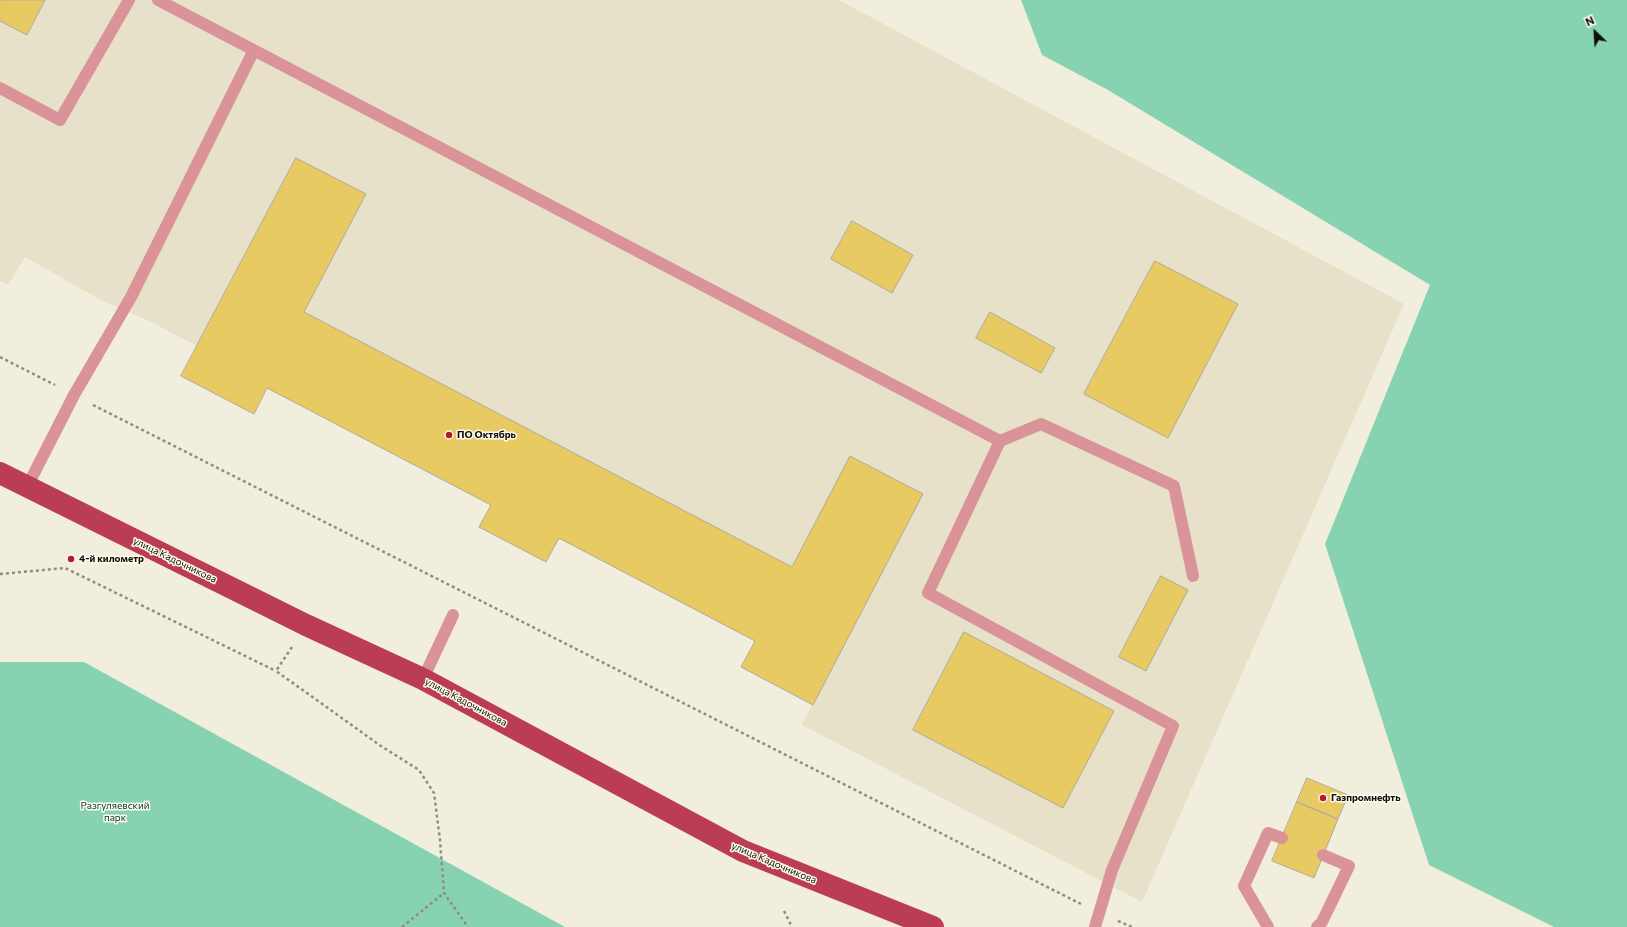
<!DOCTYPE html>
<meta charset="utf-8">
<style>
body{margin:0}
#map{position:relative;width:1627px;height:927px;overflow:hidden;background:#f2eedd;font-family:Commissioner,sans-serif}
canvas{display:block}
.north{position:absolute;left:1575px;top:12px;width:40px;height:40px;-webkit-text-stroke:3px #fffbee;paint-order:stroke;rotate:335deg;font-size:11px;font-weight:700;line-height:16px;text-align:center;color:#100f09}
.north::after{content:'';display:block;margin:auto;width:14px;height:18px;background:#100f09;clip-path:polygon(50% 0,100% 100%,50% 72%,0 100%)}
</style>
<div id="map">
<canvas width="1627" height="927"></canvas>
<div class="north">N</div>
</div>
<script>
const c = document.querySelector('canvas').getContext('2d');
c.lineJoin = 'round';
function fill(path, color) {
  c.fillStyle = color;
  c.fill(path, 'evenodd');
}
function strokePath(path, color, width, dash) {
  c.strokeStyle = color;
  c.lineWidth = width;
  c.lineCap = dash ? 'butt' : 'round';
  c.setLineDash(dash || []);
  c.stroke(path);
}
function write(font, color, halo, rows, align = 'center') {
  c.font = font + ' Commissioner,sans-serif';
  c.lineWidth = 3;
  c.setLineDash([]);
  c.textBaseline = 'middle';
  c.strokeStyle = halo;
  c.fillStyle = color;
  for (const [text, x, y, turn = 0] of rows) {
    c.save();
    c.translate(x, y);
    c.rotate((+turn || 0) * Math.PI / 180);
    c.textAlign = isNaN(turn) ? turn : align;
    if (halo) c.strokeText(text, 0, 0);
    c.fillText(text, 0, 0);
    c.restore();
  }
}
const built = new Path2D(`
 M0,0H839L1404,304L1142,902L802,725L812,704L741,667L755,641L559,539L546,562L479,527L491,505L267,388L254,414L197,346L147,320L101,300L25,257L8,285L0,281Z`);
const green = new Path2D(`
 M1021,0H1627V927H1554L1429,865L1325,544L1430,285L1108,90L1042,55Z
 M0,662H84L565,927H0Z`);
const building = new Path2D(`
 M0,0H45L27,35L0,21Z
 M296,158L366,194L304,312L792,567L850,456L923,494L813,705L741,667L755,641L559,538L546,562L479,527L491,505L267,388L254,414L181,376Z
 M852,221L913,255L892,293L831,259Z
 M1155,261L1238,304L1168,438L1084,394Z
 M990,312L1055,348L1041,373L976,338Z
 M1161,576L1188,590L1146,671L1119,657Z
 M964,632L1114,711L1063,808L913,730Z
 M1307,778L1348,795L1338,819L1297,802Z
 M1297,802L1338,819L1314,878L1272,861Z`);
const path = new Path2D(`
 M0,357L55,385
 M93,405L1081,904
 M0,574L65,568L276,671
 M292,647L276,671L381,746L419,770L434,793L440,840L444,893L468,927
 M784,911L792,927
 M1118,921L1132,927
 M402,927L444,893`);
const service = new Path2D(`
 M158,0L1000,441L928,593L1173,726L1112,870L1095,927
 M0,88L60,120L129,0
 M1000,441L1041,424L1174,486L1193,576
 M27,487L74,395L131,297L254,50
 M423,679L453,615
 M1268,927L1244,886L1268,833L1282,838
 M1317,927L1322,922L1349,866L1323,855`);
const primary = new Path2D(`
 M0,473L306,625L423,679L743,851L933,927`);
const markers = [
 [449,435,4,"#b11e2a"],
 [71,559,4,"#b11e2a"],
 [1323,798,4,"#b11e2a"]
];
const poiNames = [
 ["ПО Октябрь",457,435],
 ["4-й километр",79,559],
 ["Газпромнефть",1331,798]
];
const streetNames = [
 ["улица Кадочникова",175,560,26],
 ["улица Кадочникова",466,702,28],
 ["улица Кадочникова",774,863,23]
];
const parkNames = [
 ["Разгуляевский",115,806],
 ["парк",115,818]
];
fill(built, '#e8e1c9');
fill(green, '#87d3b1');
fill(building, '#e8ca62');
strokePath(building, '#afaa9b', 1);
strokePath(path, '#8f8d80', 2.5, [3, 3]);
strokePath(service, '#d99399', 12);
strokePath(primary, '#ba3d53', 22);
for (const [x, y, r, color] of markers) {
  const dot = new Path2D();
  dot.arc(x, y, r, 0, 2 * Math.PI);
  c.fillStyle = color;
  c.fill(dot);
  strokePath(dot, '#fffbee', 1.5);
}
write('bold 10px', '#100f09', '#fffbee', poiNames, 'left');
write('10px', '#100f09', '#fffbee', streetNames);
write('10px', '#003725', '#fffbee', parkNames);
</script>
